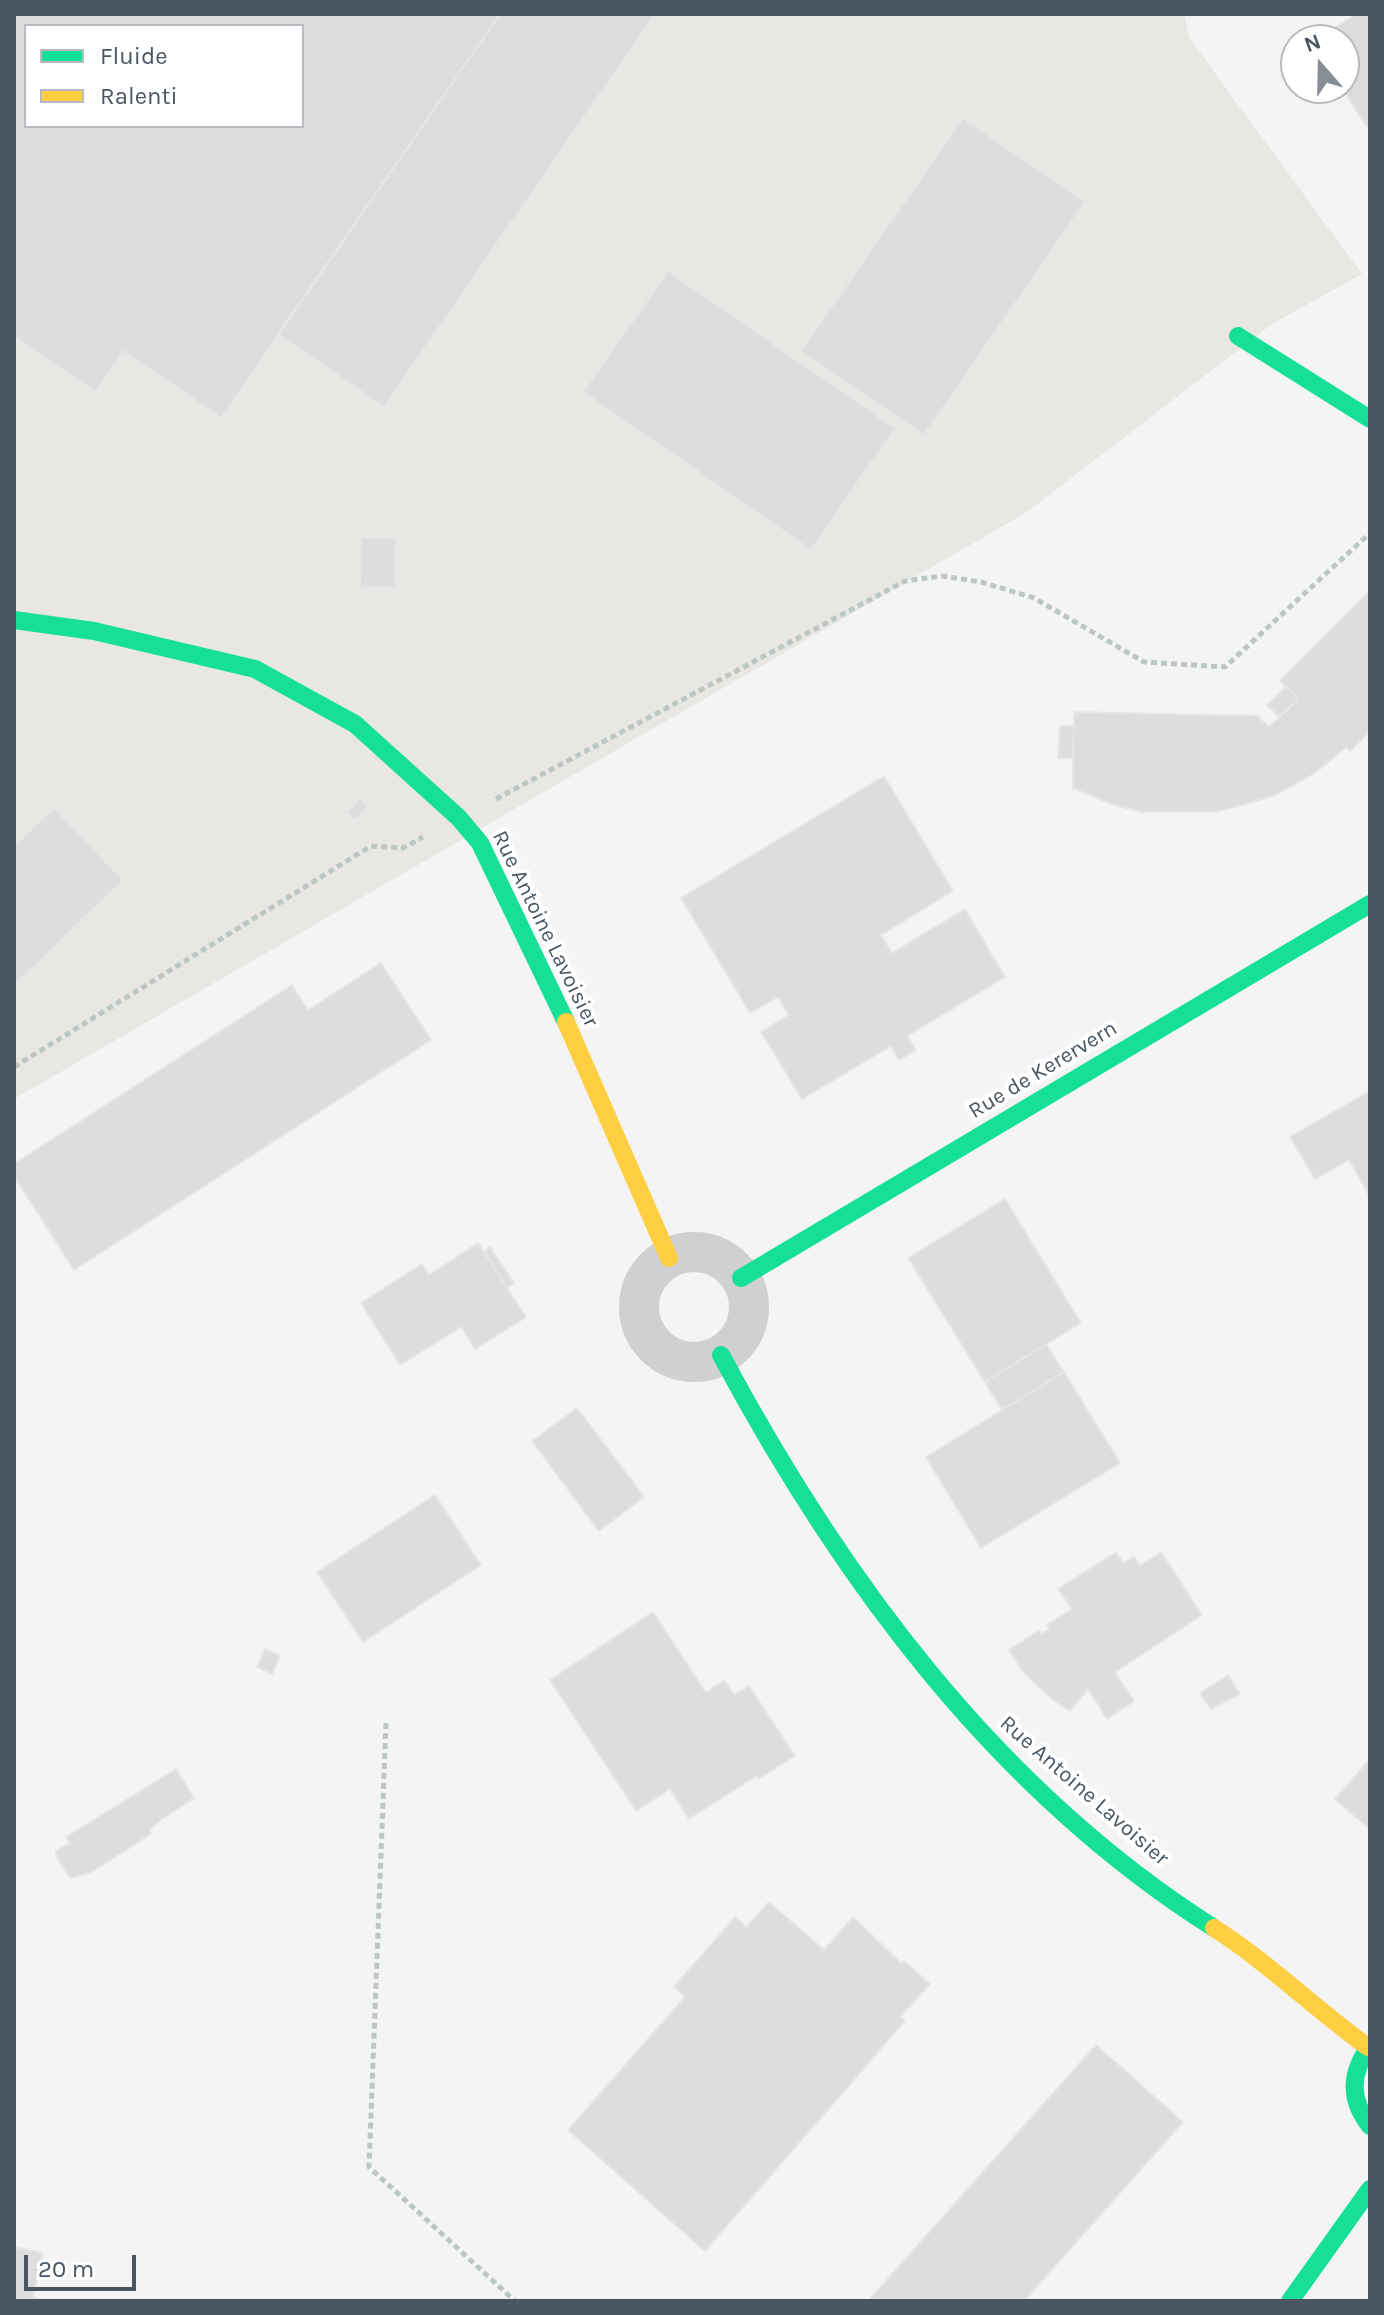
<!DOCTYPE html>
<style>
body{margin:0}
#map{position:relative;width:1384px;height:2315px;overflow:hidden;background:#f4f4f4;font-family:Karla,sans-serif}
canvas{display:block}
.frame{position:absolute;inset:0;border:16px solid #4a5661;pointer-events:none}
.legend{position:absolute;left:24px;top:24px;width:280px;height:104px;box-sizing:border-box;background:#fff;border:2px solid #b7bbc0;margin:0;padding:10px 14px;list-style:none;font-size:24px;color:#4a5661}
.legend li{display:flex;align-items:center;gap:16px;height:40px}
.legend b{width:40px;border:2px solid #b7bbc0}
.north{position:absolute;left:1280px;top:24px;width:80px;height:80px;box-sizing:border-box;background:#fff;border:2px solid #b7bbc0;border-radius:50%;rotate:340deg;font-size:22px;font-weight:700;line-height:32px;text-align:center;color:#4a5661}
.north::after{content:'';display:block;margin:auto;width:28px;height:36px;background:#868d94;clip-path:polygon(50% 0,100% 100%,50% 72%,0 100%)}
.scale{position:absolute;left:24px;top:2255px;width:112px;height:36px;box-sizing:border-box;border:4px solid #4a5661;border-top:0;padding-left:10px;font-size:24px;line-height:28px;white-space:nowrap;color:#4a5661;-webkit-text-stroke:6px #fff;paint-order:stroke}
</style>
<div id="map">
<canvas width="1384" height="2315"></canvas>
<div class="frame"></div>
<ul class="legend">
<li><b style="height:10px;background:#16e098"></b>Fluide</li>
<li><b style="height:10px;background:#ffcf43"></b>Ralenti</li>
</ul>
<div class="north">N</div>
<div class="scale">20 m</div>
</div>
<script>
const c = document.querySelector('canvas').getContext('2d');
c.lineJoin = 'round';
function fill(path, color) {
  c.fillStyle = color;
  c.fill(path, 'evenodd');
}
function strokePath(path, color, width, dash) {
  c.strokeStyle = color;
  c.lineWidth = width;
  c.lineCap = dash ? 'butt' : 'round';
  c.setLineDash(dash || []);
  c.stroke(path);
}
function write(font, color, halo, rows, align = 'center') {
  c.font = font + ' Karla,sans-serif';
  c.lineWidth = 8;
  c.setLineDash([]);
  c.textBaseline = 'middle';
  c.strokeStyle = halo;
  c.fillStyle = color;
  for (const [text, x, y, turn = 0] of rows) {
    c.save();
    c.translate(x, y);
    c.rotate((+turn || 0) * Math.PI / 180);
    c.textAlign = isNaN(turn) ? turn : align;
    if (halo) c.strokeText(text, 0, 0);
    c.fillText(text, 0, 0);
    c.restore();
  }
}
const commercial = new Path2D(`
 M14,14H1184L1190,39L1362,274L1272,324L1027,512L14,1099ZM26,26H302V126H26Z`);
const building = new Path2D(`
 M14,14H500L221,418L124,351L95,392L14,336ZM26,26H302V126H26Z
 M500,14H655L384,407L278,334Z
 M1356,14H1370V132L1342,88L1344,40H1316Z
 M963,118L1085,202L924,435L801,351Z
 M668,271L895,428L811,550L583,392Z
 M361,538H396V588H360Z
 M1370,591V731L1350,751L1346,747L1315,773L1274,796L1217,812H1143L1114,805L1073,788L1074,712L1258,716L1269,727L1298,699L1280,681Z
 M1286,687L1298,699L1279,717L1267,705Z
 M1060,726H1074L1073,758H1058Z
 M884,776L953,891L881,935L892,953L965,909L1005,977L907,1036L916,1050L899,1060L891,1046L802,1099L761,1032L789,1015L778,997L750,1013L681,898Z
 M360,798L368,806L355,820L346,813Z
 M54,808L123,880L14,986V846Z
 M381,963L431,1040L74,1270L14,1176V1164L292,985L308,1010Z
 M1370,1091V1197L1349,1160L1315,1179L1290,1137Z
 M1005,1199L1081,1323L985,1382L908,1258Z
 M478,1243L526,1317L475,1349L461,1327L400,1365L361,1303L422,1264L429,1275Z
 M490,1247L514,1283L507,1288L484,1251Z
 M1046,1344L1064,1372L1002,1410L985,1382Z
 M1064,1372L1120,1463L981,1548L926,1457Z
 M577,1408L644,1497L599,1531L532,1441Z
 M435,1495L481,1565L363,1642L317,1572Z
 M1116,1552L1123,1563L1134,1557L1140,1566L1161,1552L1202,1615L1115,1672L1134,1701L1107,1719L1088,1689L1070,1711L1053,1700L1024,1673L1009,1650L1039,1630L1042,1634L1049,1629L1047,1625L1072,1609L1058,1589Z
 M653,1612L706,1693L724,1680L734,1695L749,1686L795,1756L758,1779L756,1776L689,1819L670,1789L636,1811L550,1680Z
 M265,1649L280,1656L272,1674L257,1667Z
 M1228,1675L1240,1694L1211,1709L1200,1693Z
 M1370,1759V1829L1335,1799Z
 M176,1769L194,1798L162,1819L149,1830L151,1834L90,1873L70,1878L56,1856V1851L70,1843L66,1837Z
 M769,1902L824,1950L853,1917L902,1964L904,1961L930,1984L900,2017L905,2021L705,2251L568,2130L685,1997L674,1987L735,1917L746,1927Z
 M1096,2045L1183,2122L1024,2301H868Z
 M14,2247L43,2253L33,2297L45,2301H14Z`);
const path = new Path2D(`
 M496,799L905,581L942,576L981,582L1034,598L1144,662L1225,667L1370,533
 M14,1067L371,846L403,848L423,837
 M386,1723L369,2167L515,2301`);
const street = new Path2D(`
 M639 1307a55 55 0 1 1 110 0a55 55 0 1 1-110 0Z`);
const fast = new Path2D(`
 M1238,336L1370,419
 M14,620L94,631L255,669L355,724L459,818L480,843L566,1022
 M741,1278L1370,904
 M721,1355C841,1579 996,1790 1214,1928
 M1370,2046C1350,2073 1349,2099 1370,2126
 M1290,2301L1370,2189`);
const slow = new Path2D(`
 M566,1022L669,1258
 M1214,1928C1269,1963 1315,2009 1368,2047`);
const streetNames = [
 ["Rue Antoine Lavoisier",545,929,64],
 ["Rue de Kerervern",1043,1070,-31],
 ["Rue Antoine Lavoisier",1084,1791,41]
];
fill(commercial, '#e8e7e3');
fill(building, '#ddddde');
strokePath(building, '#e5e6e7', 2);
strokePath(path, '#bcc7c4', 5, [6, 4]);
strokePath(street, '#ced0d2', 40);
strokePath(fast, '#16e098', 18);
strokePath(slow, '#ffcf43', 18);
write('22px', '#4a5661', '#fff', streetNames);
</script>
